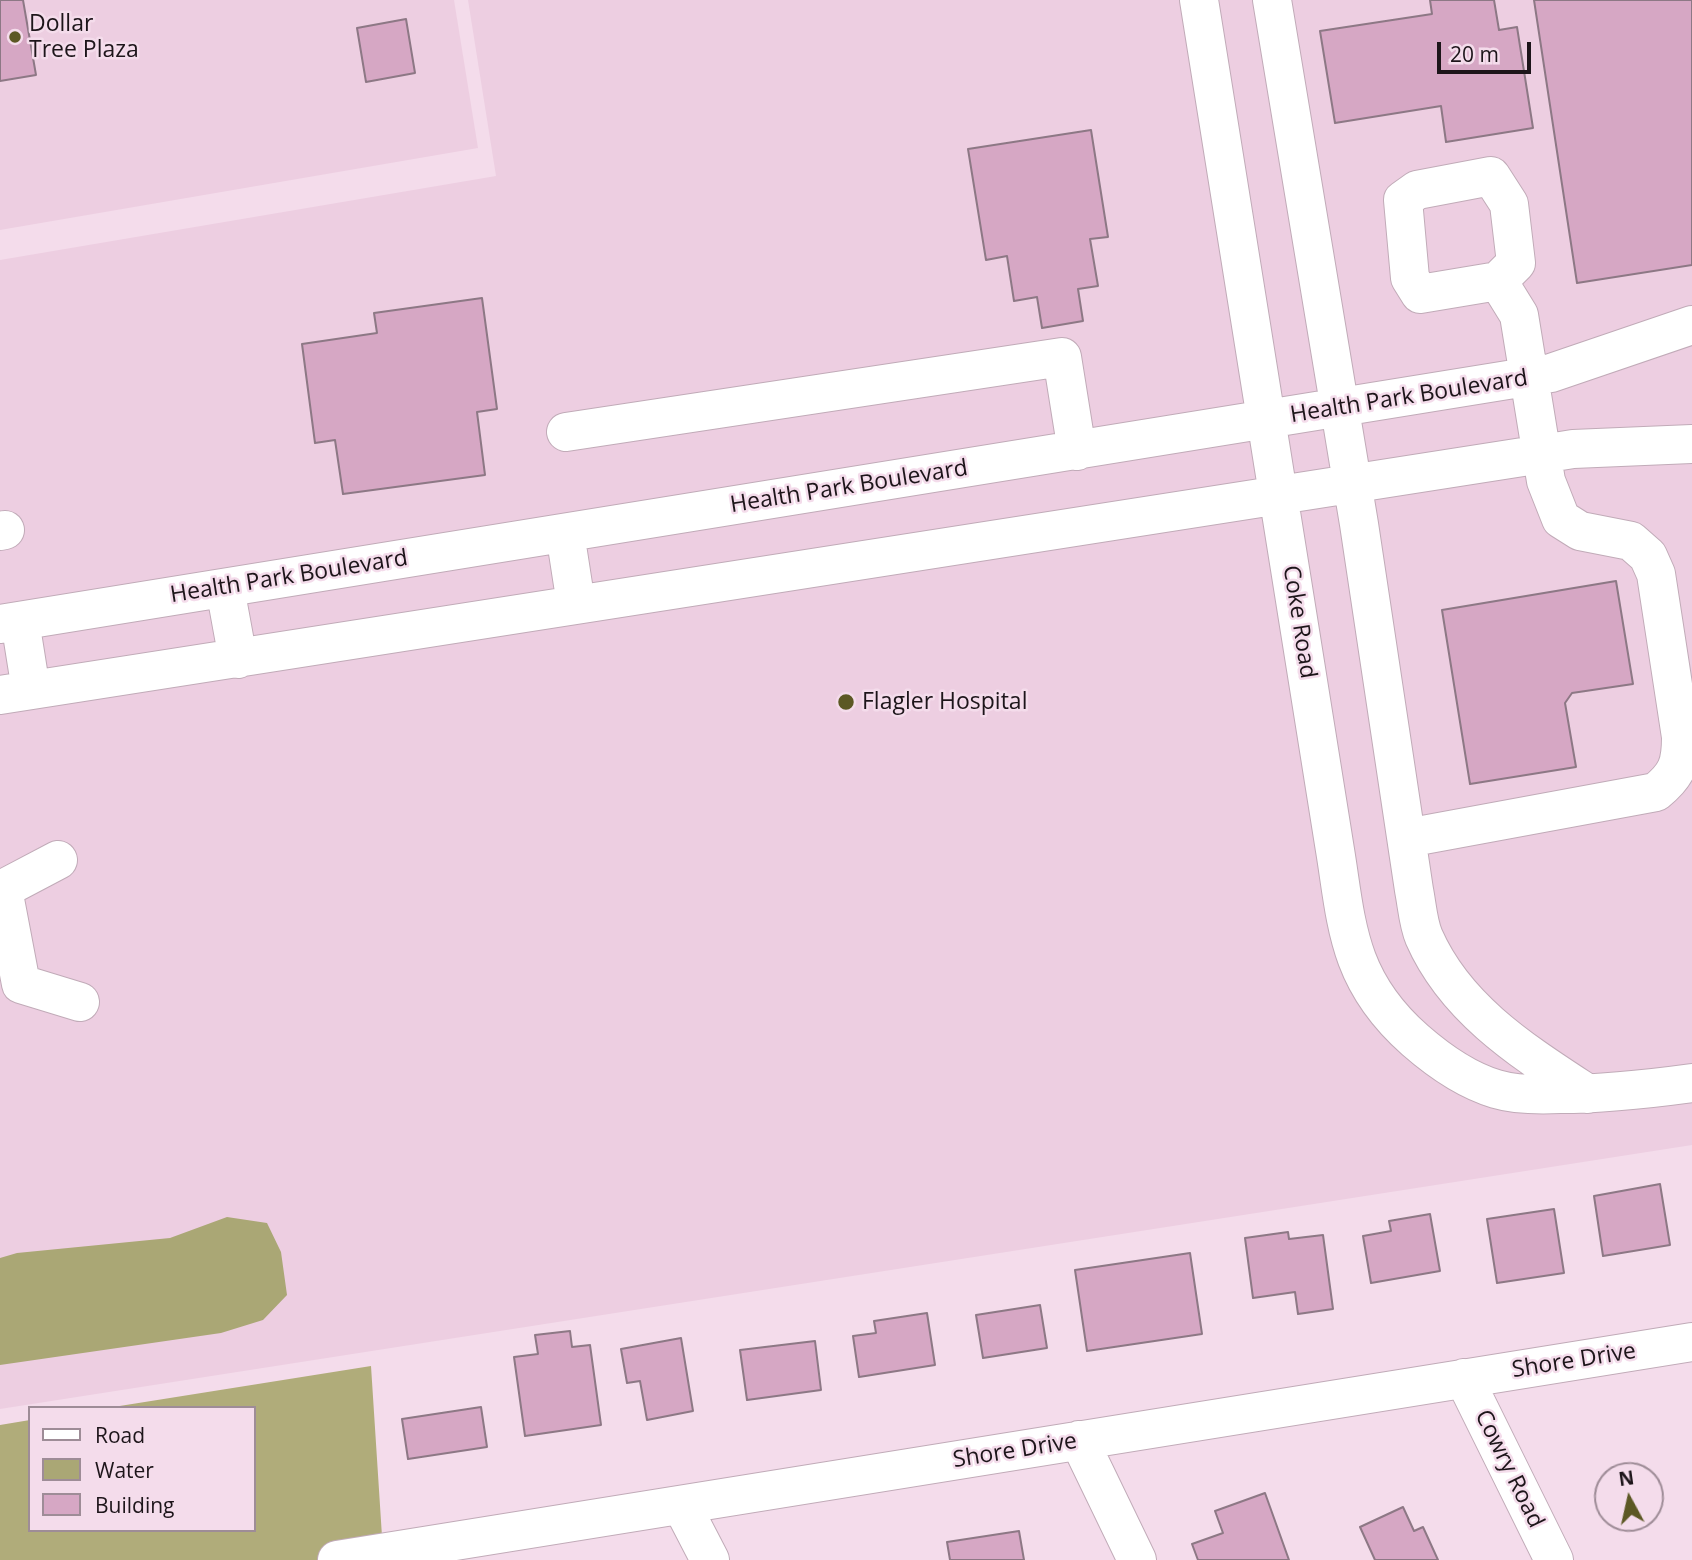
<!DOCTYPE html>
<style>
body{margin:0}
#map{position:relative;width:1692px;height:1560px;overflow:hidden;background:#f4dceb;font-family:"Open Sans",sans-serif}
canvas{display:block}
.legend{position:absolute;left:28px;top:1406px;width:228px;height:126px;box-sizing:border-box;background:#f4dceb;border:2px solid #9e8c97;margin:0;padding:9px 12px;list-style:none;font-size:21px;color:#1d151a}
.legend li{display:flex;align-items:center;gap:14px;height:35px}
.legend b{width:35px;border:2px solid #9e8c97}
.north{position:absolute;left:1594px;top:1462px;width:70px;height:70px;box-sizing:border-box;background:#f4dceb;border:2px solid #9e8c97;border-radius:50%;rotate:352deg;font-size:19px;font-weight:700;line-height:28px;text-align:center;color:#1d151a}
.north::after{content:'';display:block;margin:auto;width:24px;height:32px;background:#5c5824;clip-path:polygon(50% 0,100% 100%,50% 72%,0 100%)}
.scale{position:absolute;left:1437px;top:42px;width:94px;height:32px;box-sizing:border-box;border:4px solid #1d151a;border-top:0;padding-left:9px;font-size:21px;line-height:24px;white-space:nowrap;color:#1d151a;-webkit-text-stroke:5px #f4dceb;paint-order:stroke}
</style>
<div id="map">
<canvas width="1692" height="1560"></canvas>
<ul class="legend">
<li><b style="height:9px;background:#fff"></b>Road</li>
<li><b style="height:19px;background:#aaa775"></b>Water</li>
<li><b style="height:19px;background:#d6a7c4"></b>Building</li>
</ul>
<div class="north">N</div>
<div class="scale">20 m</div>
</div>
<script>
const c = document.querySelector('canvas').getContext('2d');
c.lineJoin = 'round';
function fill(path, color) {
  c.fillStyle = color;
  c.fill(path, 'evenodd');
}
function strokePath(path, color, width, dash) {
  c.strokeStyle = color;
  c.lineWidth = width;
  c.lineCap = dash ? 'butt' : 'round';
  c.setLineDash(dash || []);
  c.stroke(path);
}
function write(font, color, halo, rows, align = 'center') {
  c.font = font + ' "Open Sans",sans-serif';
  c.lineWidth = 5;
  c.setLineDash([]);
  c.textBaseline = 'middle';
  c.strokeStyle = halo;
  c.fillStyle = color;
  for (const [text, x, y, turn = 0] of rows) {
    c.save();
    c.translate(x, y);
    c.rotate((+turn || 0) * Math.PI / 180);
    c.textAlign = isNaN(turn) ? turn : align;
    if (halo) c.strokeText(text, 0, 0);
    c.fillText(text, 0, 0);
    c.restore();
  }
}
const built = new Path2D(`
 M0,0H454L478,148L0,230Z
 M468,0H1692V1145L0,1409V260L496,176Z`);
const forest = new Path2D(`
 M371,1366L383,1552L328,1560H0V1425L30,1420V1530H254V1408H107Z`);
const water = new Path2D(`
 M227,1217L267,1223L281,1252L287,1295L263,1320L221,1333L0,1365V1258L17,1253L170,1238Z`);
const building = new Path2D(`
 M0,0H23L36,75L0,81Z
 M1430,0H1494L1499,30L1517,27L1533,128L1446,142L1441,106L1335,123L1320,31L1432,14Z
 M1534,0H1692V265L1577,283Z
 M406,19L415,73L366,82L357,28Z
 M1091,130L1108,237L1090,239L1098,286L1078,289L1083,321L1042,328L1037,297L1014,301L1007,256L986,260L968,149Z
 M482,298L497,409L477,412L485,475L343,494L335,440L315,443L302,344L377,333L374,313Z
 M1616,581L1633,684L1572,693L1565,703L1576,767L1470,784L1442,610Z
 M1660,1184L1670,1245L1603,1256L1594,1196Z
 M1554,1209L1564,1273L1497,1283L1487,1219Z
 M1430,1214L1440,1271L1371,1283L1363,1236L1391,1231L1389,1221Z
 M1288,1232L1289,1239L1323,1235L1333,1309L1298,1314L1295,1292L1253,1298L1245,1238Z
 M1190,1253L1202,1334L1087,1351L1075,1270Z
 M1040,1305L1047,1348L983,1358L976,1315Z
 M927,1313L935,1365L859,1377L853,1336L876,1333L874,1321Z
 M570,1331L572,1347L590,1345L601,1425L525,1436L514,1357L538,1354L535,1335Z
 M681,1338L693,1411L647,1420L640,1381L627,1383L621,1349Z
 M815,1341L821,1390L747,1400L740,1350Z
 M481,1407L487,1447L408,1459L402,1419Z
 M1265,1493L1289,1560H1198L1192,1544L1223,1533L1215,1511Z
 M1403,1507L1414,1531L1423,1527L1438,1560H1375L1360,1527Z
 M1019,1531L1024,1560H950L947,1542Z`);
const minor = new Path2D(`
 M1199,0L1335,850C1341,886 1344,924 1357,959C1369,991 1390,1018 1415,1040C1439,1061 1466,1080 1496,1089C1516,1095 1539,1095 1560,1094C1605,1094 1648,1089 1692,1083
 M1272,0L1359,524L1414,890C1417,905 1418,923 1424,937C1456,1010 1524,1052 1588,1094
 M566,432L1062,357L1077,451
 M0,531L5,530
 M565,533L576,604
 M225,588L238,659
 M20,621L31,690
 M0,624L1551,373L1692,325
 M0,695L1542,454L1573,449L1692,444
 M1407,838L1656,792C1677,775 1681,764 1681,737L1656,574L1648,556L1631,541L1580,531L1561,519L1546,481L1519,315L1498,281L1420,294L1410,278L1403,200L1417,190L1491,176L1509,204L1516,263L1498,281
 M58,860L3,889L21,984L80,1002
 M1464,1378L1554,1560
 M1079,1440L1137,1560
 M682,1506L710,1560
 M337,1560L1692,1342`);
const markers = [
 [15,37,7,"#5c5824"],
 [846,702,9,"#5c5824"]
];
const poiNames = [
 ["Dollar",29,24],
 ["Tree Plaza",29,50],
 ["Flagler Hospital",862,702]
];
const streetNames = [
 ["Health Park Boulevard",1409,397,-9],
 ["Health Park Boulevard",849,487,-9],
 ["Health Park Boulevard",289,577,-9],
 ["Coke Road",1299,622,81],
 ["Shore Drive",1574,1361,-9],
 ["Shore Drive",1015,1451,-9],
 ["Cowry Road",1509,1469,64]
];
fill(built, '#edcee1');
fill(forest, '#b0ac7a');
fill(water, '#aaa775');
fill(building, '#d6a7c4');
strokePath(building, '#8d7885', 2);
strokePath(minor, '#c1abb8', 40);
strokePath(minor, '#fff', 38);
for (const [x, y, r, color] of markers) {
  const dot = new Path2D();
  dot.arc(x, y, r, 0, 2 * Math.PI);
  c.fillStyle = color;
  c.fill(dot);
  strokePath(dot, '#f4dceb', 2.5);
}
write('23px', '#1d151a', '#f4dceb', poiNames, 'left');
write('23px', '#1d151a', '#f4dceb', streetNames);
</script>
